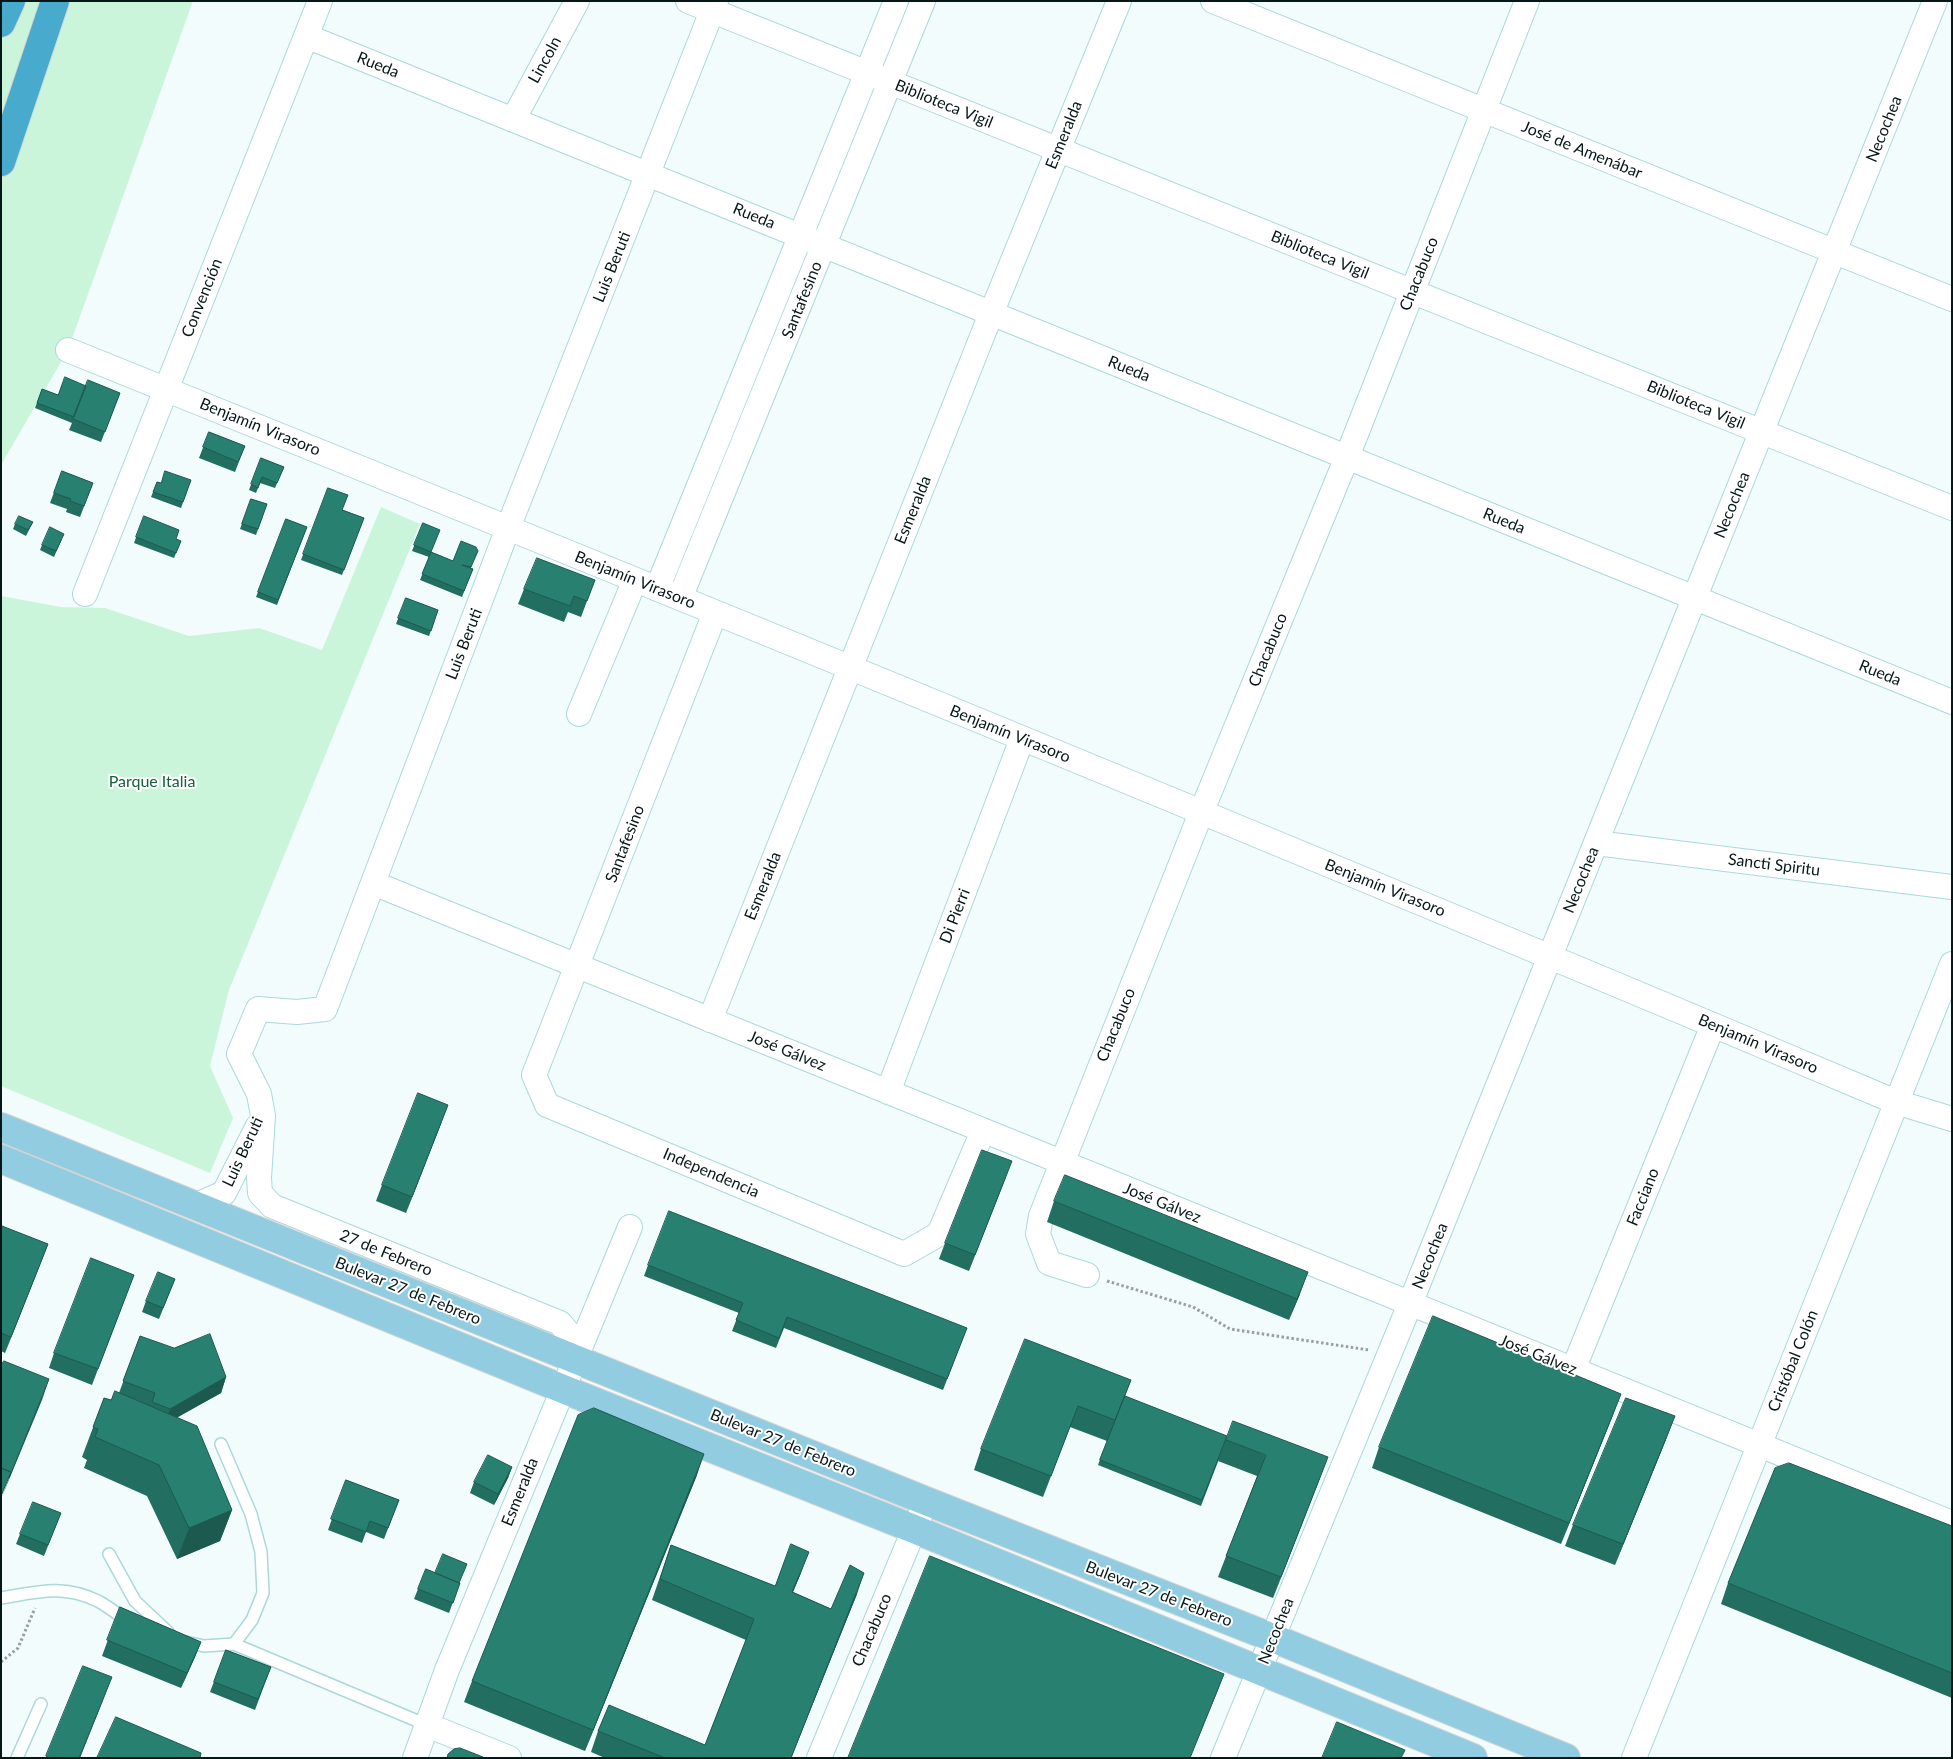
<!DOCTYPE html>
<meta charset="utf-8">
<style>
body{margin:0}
#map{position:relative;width:1953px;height:1759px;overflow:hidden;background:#f3fcfd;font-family:Lato,sans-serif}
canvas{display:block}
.frame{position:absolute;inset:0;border:2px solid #061718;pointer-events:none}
</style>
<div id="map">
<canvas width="1953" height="1759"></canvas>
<div class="frame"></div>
</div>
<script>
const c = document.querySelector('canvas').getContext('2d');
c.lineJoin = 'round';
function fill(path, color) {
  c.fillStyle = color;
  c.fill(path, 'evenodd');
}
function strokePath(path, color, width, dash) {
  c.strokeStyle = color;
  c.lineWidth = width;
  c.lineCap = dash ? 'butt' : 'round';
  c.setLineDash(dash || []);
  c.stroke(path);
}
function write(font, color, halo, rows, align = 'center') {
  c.font = font + ' Lato,sans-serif';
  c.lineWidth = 4;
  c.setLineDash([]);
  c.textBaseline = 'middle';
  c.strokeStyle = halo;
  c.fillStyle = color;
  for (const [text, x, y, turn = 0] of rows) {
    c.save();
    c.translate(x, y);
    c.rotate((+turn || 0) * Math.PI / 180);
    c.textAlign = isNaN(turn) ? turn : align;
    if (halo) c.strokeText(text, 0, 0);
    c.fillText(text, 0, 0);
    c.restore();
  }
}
const green = new Path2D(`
 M1,1H193L68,350L1,465Z
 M381,507L420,524L229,990L210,1066L233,1118L210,1173L1,1086V596L61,607L105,608L189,636L259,628L322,650Z`);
const path = new Path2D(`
 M1107,1281L1193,1307L1230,1329L1369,1350
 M1,1662L18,1648L35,1608`);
const service = new Path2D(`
 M221,1444L251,1514L261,1552L263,1593L252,1620L234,1644
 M109,1554L135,1601L169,1633
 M1,1598C38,1592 62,1584 98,1601C109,1607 120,1616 130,1623
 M186,1642L204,1646L234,1644L427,1725
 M17,1758L41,1704`);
const minor = new Path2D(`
 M688,1L1952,508
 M1213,1L1952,299
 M306,36L1952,702
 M513,120L577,1
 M68,350C679,596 1289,846 1896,1102L1952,1119
 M657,589L896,1
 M85,594L320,1
 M680,598L923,1
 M715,613L534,1075L547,1105L904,1254L939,1234L983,1131
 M579,714L635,580
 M1596,843L1952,887
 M373,883L1952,1523
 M710,1020L991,314L1119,1
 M888,1092L1022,739
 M197,1205L224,1193L258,1126
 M1087,1275L1049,1263L1038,1234L1041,1216L1201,813L1347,457L1527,1
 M580,1347L560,1323L272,1206L260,1193L259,1178L263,1116L259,1094L239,1054L258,1009L297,1012L325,1009L508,528L716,1
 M1573,1370L1713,1025
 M427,1725L509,1758
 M415,1758L447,1670L630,1227
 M819,1758L926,1501
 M1223,1758L1410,1304L1935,1
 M1634,1758L1952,964`);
const primary = new Path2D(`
 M1,1127L926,1501L1273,1638L1566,1758
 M1,1159L563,1389L914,1529L1473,1758`);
const motorway = new Path2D(`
 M1,23L11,1
 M1,162L55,1`);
const wall = new Path2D(`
 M86,386L120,393L101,442L69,430L72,423L35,408L42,389L58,395Z
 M209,432L245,446L235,472L199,458Z
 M261,458L284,467L275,488L260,483L256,493L249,490Z
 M62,471L93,483L80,517L66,512L67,509L50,503Z
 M191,480L181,508L151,497L157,482L161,483Z
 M328,488L343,510L364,518L342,575L301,560Z
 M251,499L267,504L256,535L240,529Z
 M144,516L176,539L181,541L174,558L134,543Z
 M286,519L307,527L277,605L256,597Z
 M33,522L26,536L13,529L15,524Z
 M423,523L431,552L453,561L476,547L471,568L473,569L462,597L420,580L429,557L412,551Z
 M62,539L54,557L40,550L42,545Z
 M595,580L581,617L568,612L564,622L518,604L524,589Z
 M406,598L438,610L429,636L396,624Z
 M442,1121L406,1213L376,1201L382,1185Z
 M1006,1177L969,1271L939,1259L945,1243Z
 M1054,1201L1300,1294L1289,1320L1047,1222Z
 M1,1229L48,1244L5,1353L1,1351Z
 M648,1265L967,1328L943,1390L784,1328L776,1348L732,1331L739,1313L644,1276Z
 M134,1275L92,1385L49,1368L54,1353Z
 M175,1279L159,1319L142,1312L146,1301Z
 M140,1336L226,1377L221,1393L177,1417L232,1510L220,1541L177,1559L147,1496L84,1468L87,1460L82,1457L104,1398L111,1400L119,1393Z
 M1131,1380L1125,1396L1320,1478L1273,1598L1218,1577L1257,1476L1218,1461L1219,1459L1201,1506L1098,1465L1107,1441L1070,1427L1043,1497L974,1470L981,1449Z
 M1613,1415L1561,1544L1372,1468L1379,1447Z
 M1667,1437L1615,1565L1565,1546L1573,1525Z
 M512,1467L508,1478L494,1505L470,1493L474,1482Z
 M697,1475L585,1751L464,1702L472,1681Z
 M346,1480L399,1500L384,1539L366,1532L362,1543L328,1530Z
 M61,1513L44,1556L16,1544L20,1534Z
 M1952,1526V1698L1721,1604L1728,1583Z
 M671,1545L775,1586L801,1573L793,1592L831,1609L857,1594L791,1758H605L591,1752L598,1731L705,1745L746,1640L652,1600Z
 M426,1569L460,1583L449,1613L414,1599Z
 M120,1607L201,1642L195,1657L181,1688L102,1656Z
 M226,1650L271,1667L255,1710L210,1692Z`);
const shadedWall = new Path2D(`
 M448,1105L442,1121L406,1213L412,1197Z
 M48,1244L42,1260L5,1353L11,1337Z
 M1308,1272L1300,1294L1289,1320L1297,1299Z
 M226,1377L221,1393L164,1425L170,1409Z
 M49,1379L42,1400L1,1499L9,1478Z
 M1621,1394L1613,1415L1561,1544L1569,1523Z
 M1675,1416L1667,1437L1615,1565L1623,1544Z
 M704,1454L697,1475L585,1751L593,1730Z
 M1328,1457L1320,1478L1273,1598L1281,1577Z
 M512,1467L508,1478L494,1505L498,1494Z
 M232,1510L220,1541L177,1559L189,1528Z
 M809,1552L801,1573L784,1613L792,1592Z
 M864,1573L857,1594L791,1758Z
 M201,1642L195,1657L181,1688L187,1673Z
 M1224,1674L1218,1690L1190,1758Z
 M112,1677L100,1708L80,1758H79Z`);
const building = new Path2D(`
 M65,377L86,386L74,417L37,403L42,389L58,395Z
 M88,380L120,393L105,432L73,419Z
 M209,432L245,446L238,462L203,447Z
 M261,458L284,467L277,483L262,477L258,488L251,484Z
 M62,471L93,483L84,506L70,501L71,499L54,493Z
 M165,471L191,480L183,502L153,492L157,482L161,483Z
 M328,488L348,495L342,510L364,518L344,570L303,554Z
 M251,499L267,504L258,529L242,524Z
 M19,516L33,522L28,530L15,524Z
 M144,516L179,530L176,539L181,541L176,553L136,537Z
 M286,519L307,527L278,600L258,592Z
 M423,523L440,530L431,552L453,561L461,541L476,547L478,551L471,567L462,565L473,569L464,591L422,574L431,552L414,545Z
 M50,527L64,534L56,551L42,545Z
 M537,558L595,580L587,601L574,596L570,606L524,589Z
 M406,598L438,610L431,631L398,618Z
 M418,1093L448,1105L412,1197L382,1185Z
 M982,1150L1012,1161L975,1255L945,1243Z
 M1065,1175L1308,1272L1297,1299L1054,1201Z
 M669,1211L967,1328L947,1379L787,1317L779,1338L736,1320L743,1303L648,1265Z
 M2,1226L48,1244L11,1337L1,1333V1229Z
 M91,1258L134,1275L98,1369L54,1353Z
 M158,1272L175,1279L163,1308L146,1301Z
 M1433,1316L1621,1394L1569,1523L1379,1447Z
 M210,1334L226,1377L170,1409L152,1402L155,1393L123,1381L140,1336L174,1348Z
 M1025,1339L1131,1380L1115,1420L1078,1406L1051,1476L981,1449Z
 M4,1361L49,1379L9,1478L11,1472L1,1468V1366Z
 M115,1391L197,1426L232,1510L189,1528L159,1465L95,1437L98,1429L93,1427L104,1398L111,1400Z
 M1125,1396L1227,1436L1202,1500L1100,1460Z
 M1626,1398L1675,1416L1623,1544L1573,1525Z
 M594,1408L704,1454L593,1730L472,1681L578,1415Z
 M1233,1421L1328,1457L1281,1577L1226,1556L1266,1455L1226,1440Z
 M488,1455L512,1467L498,1494L474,1482Z
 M1789,1463L1952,1526V1673L1728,1583L1775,1468Z
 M1,1468L11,1472L1,1496Z
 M346,1480L399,1500L388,1528L370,1521L366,1532L331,1519Z
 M33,1502L61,1513L48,1545L20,1534Z
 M791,1544L809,1552L792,1592L831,1609L850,1565L864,1573L791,1758H665L598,1731L609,1705L705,1745L754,1619L660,1579L671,1545L775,1586Z
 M443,1554L467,1564L459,1583L435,1573Z
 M930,1556L1224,1674L1190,1758H848Z
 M426,1569L460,1583L453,1603L418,1589Z
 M120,1607L201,1642L187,1673L107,1640Z
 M226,1650L271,1667L258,1699L214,1682Z
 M83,1666L112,1677L79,1758H50L46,1756Z
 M116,1717L201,1753L200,1758H97Z
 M1337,1722L1405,1750L1401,1758H1322Z
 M460,1748L483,1757L482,1758H447L448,1754L454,1749Z`);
const streetNames = [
 ["Lincoln",545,60,-61],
 ["Rueda",378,65,22],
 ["Biblioteca Vigil",944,104,22],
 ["Necochea",1884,129,-68],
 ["Esmeralda",1064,135,-68],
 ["José de Amenábar",1582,150,22],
 ["Rueda",754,216,22],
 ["Biblioteca Vigil",1320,255,22],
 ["Luis Beruti",612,267,-68],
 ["Chacabuco",1419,274,-68],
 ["Convención",202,298,-68],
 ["Santafesino",802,300,-68],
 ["Rueda",1129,369,22],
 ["Biblioteca Vigil",1696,405,22],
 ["Benjamín Virasoro",260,427,22],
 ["Necochea",1732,505,-68],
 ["Esmeralda",913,510,-68],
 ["Rueda",1504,521,22],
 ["Benjamín Virasoro",635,580,22],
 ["Luis Beruti",464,644,-69],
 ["Chacabuco",1268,650,-68],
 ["Rueda",1880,673,22],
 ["Benjamín Virasoro",1010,734,22],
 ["Santafesino",625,844,-69],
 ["Sancti Spiritu",1774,865,7],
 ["Necochea",1581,880,-68],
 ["Esmeralda",763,886,-68],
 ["Benjamín Virasoro",1385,888,22],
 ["Di Pierri",955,916,-69],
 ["Chacabuco",1116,1025,-68],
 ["Benjamín Virasoro",1758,1044,23],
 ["José Gálvez",787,1051,22],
 ["Luis Beruti",243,1152,-65],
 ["Independencia",711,1173,23],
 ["Facciano",1643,1197,-68],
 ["José Gálvez",1162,1203,22],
 ["27 de Febrero",386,1253,22],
 ["Necochea",1430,1256,-68],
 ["Bulevar 27 de Febrero",408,1291,22],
 ["José Gálvez",1538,1355,22],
 ["Cristóbal Colón",1793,1361,-68],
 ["Bulevar 27 de Febrero",783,1443,22],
 ["Esmeralda",520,1492,-68],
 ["Bulevar 27 de Febrero",1159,1594,21],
 ["Chacabuco",872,1630,-67],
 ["Necochea",1276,1631,-68]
];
const parkNames = [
 ["Parque Italia",152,782]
];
fill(green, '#cbf5db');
strokePath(service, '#abd8db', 14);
strokePath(minor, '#abd8db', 26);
strokePath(primary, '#d2d5d5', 30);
strokePath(motorway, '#d2d5d5', 30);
strokePath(path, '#95a1a2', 3, [2.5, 2.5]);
strokePath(service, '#fff', 11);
strokePath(minor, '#fff', 24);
strokePath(primary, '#91cce0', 28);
strokePath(motorway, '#48aacc', 28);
fill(wall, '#226e61');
fill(shadedWall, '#1c5a4f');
fill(building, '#288071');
strokePath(building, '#1c5a4f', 1);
write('16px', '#061718', '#fff', streetNames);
write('16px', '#15603d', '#fff', parkNames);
</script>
